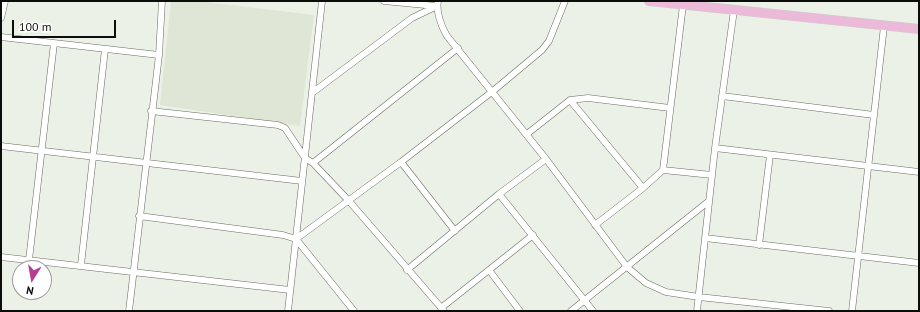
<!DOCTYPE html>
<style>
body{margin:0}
#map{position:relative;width:920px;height:312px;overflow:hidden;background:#ecf1e7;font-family:"PT Sans",sans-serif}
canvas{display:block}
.frame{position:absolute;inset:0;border:2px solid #0b0d0a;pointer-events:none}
.north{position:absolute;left:12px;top:260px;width:40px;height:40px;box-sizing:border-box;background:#fff;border:1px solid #9d9e9d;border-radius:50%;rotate:191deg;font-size:11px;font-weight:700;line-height:16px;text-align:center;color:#0b0d0a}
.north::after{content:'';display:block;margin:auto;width:14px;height:18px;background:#b73d90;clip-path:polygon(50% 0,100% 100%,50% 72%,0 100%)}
.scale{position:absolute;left:12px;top:20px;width:104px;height:18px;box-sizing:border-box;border:2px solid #0b0d0a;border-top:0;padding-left:5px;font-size:12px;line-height:14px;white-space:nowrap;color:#0b0d0a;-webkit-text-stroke:3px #fff;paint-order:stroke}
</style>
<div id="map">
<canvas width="920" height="312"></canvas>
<div class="frame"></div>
<div class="north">N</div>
<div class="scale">100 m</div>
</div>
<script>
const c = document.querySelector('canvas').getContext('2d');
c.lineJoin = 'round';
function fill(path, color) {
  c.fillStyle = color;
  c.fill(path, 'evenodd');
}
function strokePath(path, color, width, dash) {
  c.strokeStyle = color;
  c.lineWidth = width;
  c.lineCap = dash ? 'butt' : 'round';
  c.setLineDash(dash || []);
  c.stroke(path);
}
const built = new Path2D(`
 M171,1H197L314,15L300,126L160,105Z`);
const street = new Path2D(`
 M384,1L436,6
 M438,1C436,12 441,26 447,36L546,159L627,267L646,283L666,292L699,297L829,311
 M1,18L5,1
 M1,37L159,55
 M312,93L412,18L437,6
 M722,96L874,115
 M570,100L643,188
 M151,111L278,125L285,128L305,158L313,163L349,201L444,311
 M527,134L570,100L588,98L670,108
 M1,146L302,181
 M715,148L919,172
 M401,162L455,231
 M313,163L458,48
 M663,170L683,5
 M499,194L593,311
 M139,216L283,235L296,239L354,311
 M595,225L643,188L663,170L712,175
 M705,238L919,263
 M296,239L401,162L493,91L542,50L549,41L565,1
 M759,245L770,155
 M1,257L290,290
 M29,260L54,43
 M81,265L105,49
 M407,270L499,194L546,159
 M489,270L520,311
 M441,308L533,235
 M129,311L159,55L162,1
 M288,311L322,1
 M571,311L709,201
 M697,311L715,148L734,10
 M852,311L884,26`);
const primary = new Path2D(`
 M649,1L919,29`);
fill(built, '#dfe6d5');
strokePath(street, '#696c64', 7);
strokePath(primary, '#cecfce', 10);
strokePath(street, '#fff', 6);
strokePath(primary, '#ebbad8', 9);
</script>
